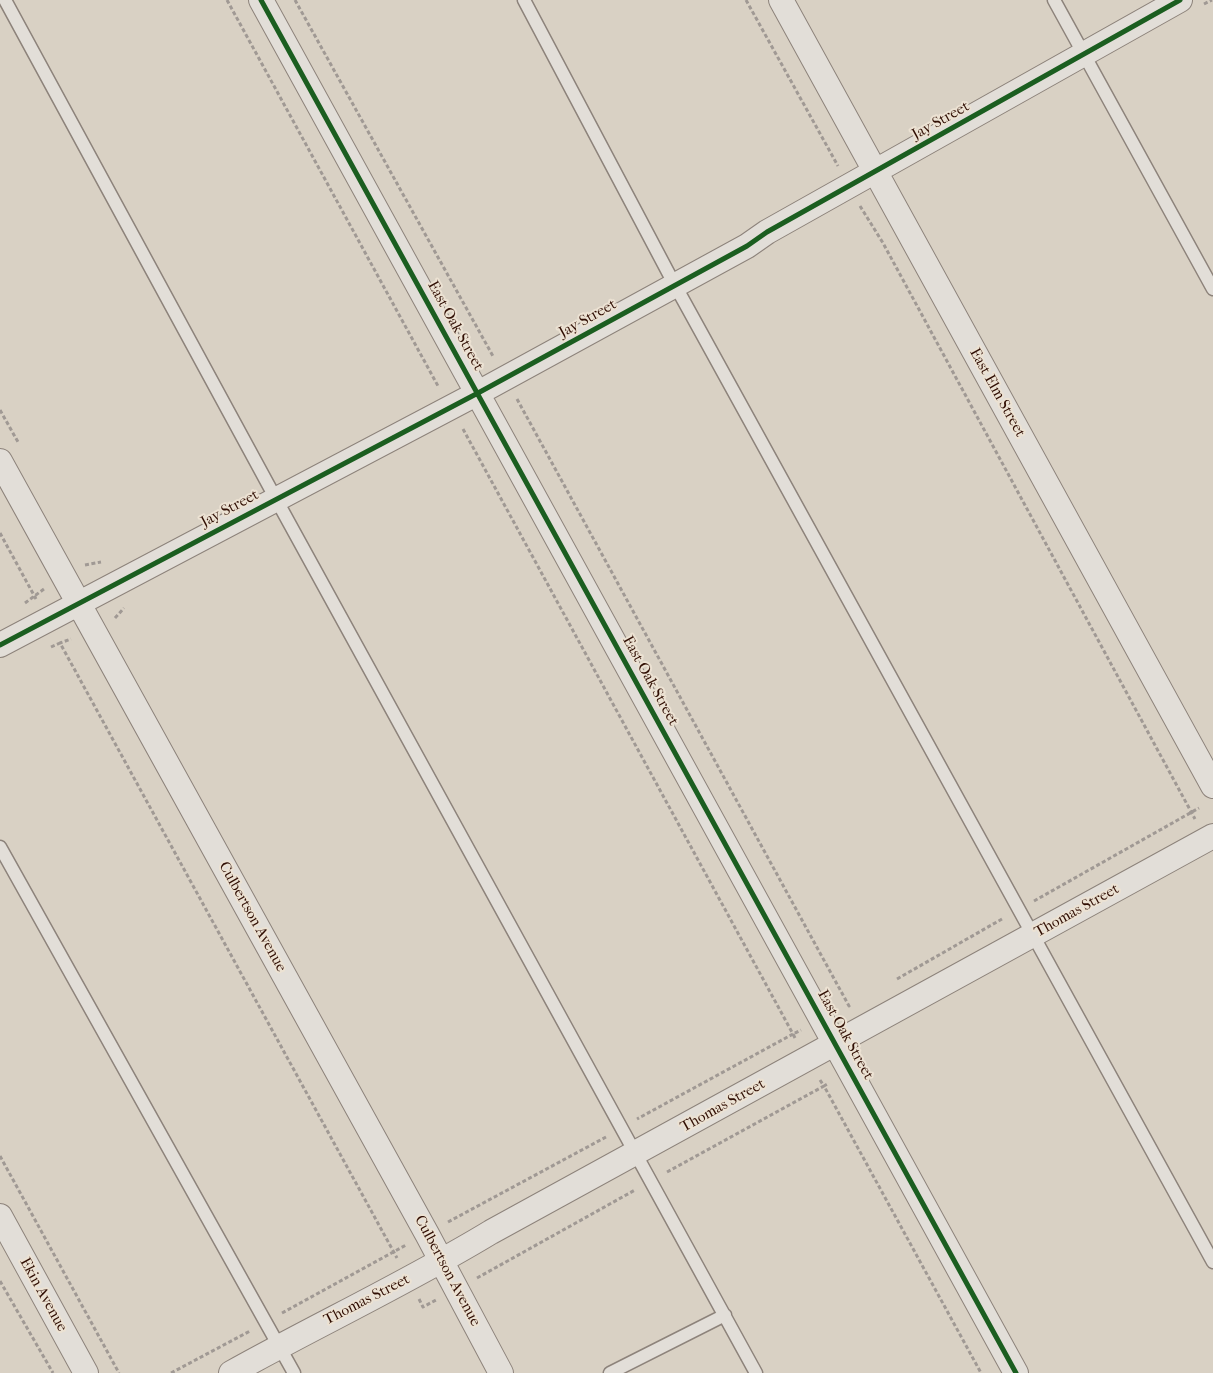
<!DOCTYPE html>
<style>
body{margin:0}
canvas{display:block;background:#d9d1c4}
</style>
<canvas width="1213" height="1373"></canvas>
<script>
const c = document.querySelector('canvas').getContext('2d');
c.lineJoin = 'round';
function strokePath(path, color, width, dash) {
  c.strokeStyle = color;
  c.lineWidth = width;
  c.lineCap = dash ? 'butt' : 'round';
  c.setLineDash(dash || []);
  c.stroke(path);
}
function write(font, color, halo, rows, align = 'center') {
  c.font = font + ' "IM FELL French Canon",serif';
  c.lineWidth = 4;
  c.setLineDash([]);
  c.textBaseline = 'middle';
  c.strokeStyle = halo;
  c.fillStyle = color;
  for (const [text, x, y, turn = 0] of rows) {
    c.save();
    c.translate(x, y);
    c.rotate((+turn || 0) * Math.PI / 180);
    c.textAlign = isNaN(turn) ? turn : align;
    if (halo) c.strokeText(text, 0, 0);
    c.fillText(text, 0, 0);
    c.restore();
  }
}
const path = new Path2D(`
 M227,0L438,386
 M295,0L494,358
 M746,0L838,166
 M1204,4L1212,0
 M860,206L883,243L1195,819
 M517,399L849,1006L847,1007
 M0,410L18,442
 M463,429L793,1034L637,1119
 M0,533L36,599
 M85,565L101,562
 M25,603L44,589
 M115,618L124,608
 M59,642L60,643L71,639
 M51,647L60,643L397,1258
 M1034,901L1199,808
 M897,979L1002,919
 M795,1038L793,1034L801,1030
 M820,1080L824,1086L829,1083
 M0,1156L119,1373
 M667,1172L824,1086L981,1373
 M448,1222L606,1137
 M477,1278L635,1190
 M0,1281L53,1373
 M419,1299L423,1307L436,1300
 M282,1313L406,1245
 M171,1373L250,1331`);
const lane = new Path2D(`
 M5,0L276,499L756,1373
 M524,0L670,276L1213,1262
 M1054,0L1213,289
 M0,847L294,1373
 M610,1373L725,1315`);
const street = new Path2D(`
 M261,0L1016,1373
 M781,0L1213,786
 M0,461L427,1234L501,1373
 M0,645L478,393L747,246L767,232L1180,0
 M0,1216L86,1373
 M231,1373C317,1325 407,1283 491,1232L1213,836`);
const cycleway = new Path2D(`
 M261,0L1016,1373
 M0,645L478,393L747,246L767,232L1180,0`);
const streetNames = [
 ["Jay Street",941,121,-29],
 ["Jay Street",588,319,-29],
 ["East Oak Street",455,326,61],
 ["East Elm Street",997,393,61],
 ["Jay Street",230,509,-28],
 ["East Oak Street",650,681,61],
 ["Thomas Street",1077,911,-29],
 ["Culbertson Avenue",252,917,61],
 ["East Oak Street",845,1035,61],
 ["Thomas Street",723,1106,-29],
 ["Culbertson Avenue",447,1271,62],
 ["Ekin Avenue",43,1295,61],
 ["Thomas Street",367,1300,-27]
];
strokePath(lane, '#8d837b', 15);
strokePath(street, '#8d837b', 26);
strokePath(path, '#a09994', 3, [4, 2.5]);
strokePath(lane, '#e2ded8', 12);
strokePath(street, '#e2ded8', 24);
strokePath(cycleway, '#1b5e20', 5);
write('15px', '#300e03', '#ece2d3', streetNames);
</script>
